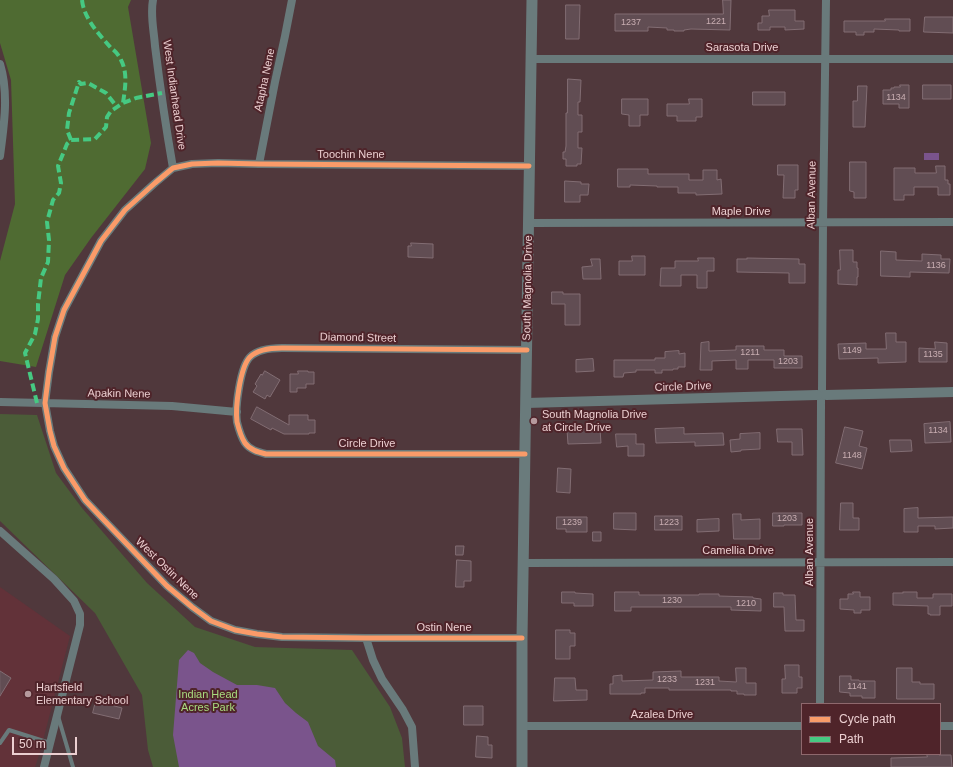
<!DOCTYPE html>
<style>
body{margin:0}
#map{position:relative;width:953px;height:767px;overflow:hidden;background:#50383c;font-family:Helvetica,sans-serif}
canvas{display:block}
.legend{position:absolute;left:801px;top:703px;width:140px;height:52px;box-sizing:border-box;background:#4f242a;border:1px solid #8e686d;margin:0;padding:5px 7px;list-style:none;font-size:12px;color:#eccfd1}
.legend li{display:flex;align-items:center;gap:8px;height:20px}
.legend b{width:20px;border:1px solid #8e686d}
.scale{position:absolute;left:12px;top:737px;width:65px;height:18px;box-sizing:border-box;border:2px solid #eccfd1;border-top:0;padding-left:5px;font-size:12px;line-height:14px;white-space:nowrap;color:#eccfd1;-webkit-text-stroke:3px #4f242a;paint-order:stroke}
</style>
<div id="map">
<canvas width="953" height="767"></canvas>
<ul class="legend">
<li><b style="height:5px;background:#fa9b69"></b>Cycle path</li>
<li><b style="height:5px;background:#46c982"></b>Path</li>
</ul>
<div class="scale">50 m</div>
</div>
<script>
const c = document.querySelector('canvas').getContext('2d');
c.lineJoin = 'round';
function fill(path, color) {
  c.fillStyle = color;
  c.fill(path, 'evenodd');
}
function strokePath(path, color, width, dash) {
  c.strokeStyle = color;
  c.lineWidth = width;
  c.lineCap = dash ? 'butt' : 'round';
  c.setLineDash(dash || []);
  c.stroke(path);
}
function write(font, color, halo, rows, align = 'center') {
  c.font = font + ' Helvetica,sans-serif';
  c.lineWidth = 4;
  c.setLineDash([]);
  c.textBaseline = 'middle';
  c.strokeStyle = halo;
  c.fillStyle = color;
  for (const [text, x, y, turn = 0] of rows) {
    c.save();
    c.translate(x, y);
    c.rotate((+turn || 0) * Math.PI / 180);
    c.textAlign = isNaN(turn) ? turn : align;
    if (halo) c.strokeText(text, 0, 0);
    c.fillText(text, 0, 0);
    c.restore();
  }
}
const built = new Path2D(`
 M0,587L70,636L40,752L35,767H0Z`);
const green = new Path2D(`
 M0,414L37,415L56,473L82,508L147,583L195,627L255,647L352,650L390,707L402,738L405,767H153L148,750L142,695L95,613L0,521Z`);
const forest = new Path2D(`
 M0,0H131L128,7L151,143L145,169L91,238L65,275L36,367L0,361V261L15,204L11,80L0,43Z`);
const water = new Path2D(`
 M924,153H939V160H924Z
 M188,650L194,653L200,663L213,672L237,685H257L275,688L285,703L296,713L308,722L318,746L335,760L336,767H179L173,735L179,660Z`);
const building = new Path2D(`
 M723,0H731L730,30L691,29L684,30V31H674V30H667V28L648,27V31H615V14H723Z
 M566,5H580L579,39H566Z
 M769,10H795V21H804V29L785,30V27H770V30H758V23H762V16H769Z
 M925,17H953V33L924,32Z
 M885,19H910V31H899V30L874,29V32H864V35H856V32H844V21H885Z
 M568,79L581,80L580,102H578V115H582V132H578V148H582L581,164H577V166H566V159H563V152H565L566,146V113H567Z
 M900,85H909V108H899V104H883V90H891V88H894V87H900Z
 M923,85H951V99H923Z
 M858,86H867L865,127H853V101H857Z
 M753,92H785V105H753Z
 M622,99H648V115H640V126H629V115L622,114Z
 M689,99H702V117H696V121H677V116H667V104H689Z
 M850,162H866V198H854V192L850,191Z
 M778,165H798V190H795V198H783L784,175H778Z
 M936,166H945V180H948V184H950V195H938V187H914V195H904V200H894V168H915V173H936Z
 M618,169H648V174H689V180H703V170H717V180L721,179L722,194L696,195V193H678V187H657V186L630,185V187H618Z
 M565,181L581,182V184H589L588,195H580V202H565Z
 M411,243L433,244V258L408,257V246H411Z
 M840,250H853V262H857V268H858V277H857V285L838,284V270H840Z
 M881,251L896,252V260L922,261V254L941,255V259H950L949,273L910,272V277L881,276Z
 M632,256H645V275H619V261H632Z
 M698,258H714V271H707V288H697V275H681V286H660L661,268H675V261H698Z
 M747,258L799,259V264H805V283H789V273L737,272V259H747Z
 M591,259H600L601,279H583L582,267L592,266Z
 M552,292H563V294H580V325H565V304H552Z
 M886,333H896V342H906V362L878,363V358L839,359L838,344L866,343V349H886Z
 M709,342V351L736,350V346H764V350H784V356H802V368H774V360H748V369H736V360L712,361V370H700L701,343Z
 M935,342L947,343V362H919V348L935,349Z
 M679,351V354L685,353V367H678V369H673V370H662V373H655V370H636V372L624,373L623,377H614V360H655V358H665V352Z
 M593,359L594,371L576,372V360Z
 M265,371L280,380L270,397L267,395L265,399L253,392L257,386L255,384L261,374L262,375Z
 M298,371H308V372H314V384H306V388H297V392H290V374H298Z
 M257,407L289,425V415H308V420H315V433H309V434H284L272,428L271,430L251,419Z
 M950,422L951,442L925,443L924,424Z
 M845,427L863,431L859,446L867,448L862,469L836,463Z
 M684,428V434L723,433L724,445L695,446V442L656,443L655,429Z
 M600,429L601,443L568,444L567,430Z
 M777,429H802L803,455H792V442H778Z
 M760,433V449L741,450V451L731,452L730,440L740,439V434Z
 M616,434H636V444H644V456H628V446L617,447Z
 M890,440H911L912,451L891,452Z
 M558,468L571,469L570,493L557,492Z
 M841,503H853V518H859V530H840Z
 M918,508V518L953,517V528L935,529V526H918V532H904V509Z
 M614,513H636V530L614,529Z
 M773,513H802V525H784V526H773Z
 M733,514H741V520L760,519V539H734Z
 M655,516H682V530H655Z
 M557,517H587V532H566V529H557Z
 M719,519V531L697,532V520Z
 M593,532H601V541H593Z
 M456,546H464L463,555H456Z
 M457,560L471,561V581H464V587H456Z
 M562,592H575V593L593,594V606H574V603H562Z
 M615,592H639V595H699V594H719V596L753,597V598L761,599V611L731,610V607H631V611H615Z
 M853,592H860V597H870V610H861V613H854V610L840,609V599H848V594H853Z
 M903,592H917V598H933V594H952V606H940V615H930V614H928V606L893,605V593H903Z
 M774,593H783V595H795L796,620H804V631H785L784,607H774Z
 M556,630H570V633H575V646H570V659H556Z
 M785,665H799V677H802V688H797V693H782V679H785Z
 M736,668H746V683H756V695H744V694H737V691H731V690H669V688H645V693H641V694H610V684H613V676L622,675V681L653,680V672L681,671V677H719V681L736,682Z
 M897,668H912V682H920V684H934V699H897Z
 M0,671L11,678L0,696Z
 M840,676H851V680H859V681H875V698H862V696H850V693L840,692Z
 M555,678H575L576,690H587V700L554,701Z
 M96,701L122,708L119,719L93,713Z
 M464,706H483V725H464Z
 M477,736L488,737V745H492V758L476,757Z
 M927,754H939V755H951L952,767H891V758L927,757Z`);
const service = new Path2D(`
 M58,716L73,767
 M0,743L9,730L50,743`);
const minor = new Path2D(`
 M153,0C150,15 154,31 155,46C160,87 166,128 173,168
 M531,59H953
 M0,64C9,94 4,125 0,156
 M259,164L275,82L285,36L292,0
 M529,223L953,222
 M822,391L823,223L826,0
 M0,402L172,406L237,412
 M525,454H266C258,452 250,450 245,443C241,437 239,430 237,422C235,408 240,367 250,357C258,349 272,348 282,348L527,350
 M0,531L54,579L74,601L80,614V625L44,767
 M524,563L953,562
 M366,638L373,660L382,679L403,710L412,727L415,767
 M522,638H366L282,637L257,634L235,630L211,621L192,607L167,586L102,518L85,500L64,468L54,446L50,431L45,403L49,372L55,337L64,310L101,241L125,210L155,183L173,168L192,164L218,163L259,164L529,166
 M820,704L821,400
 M521,726H802
 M940,726H953`);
const tertiary = new Path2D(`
 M826,395L953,392
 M526,403L817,395`);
const secondary = new Path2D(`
 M522,767V638L532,0`);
const quiet = new Path2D(`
 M82,0C84,19 99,34 111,48C115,51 119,55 121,60C128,73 125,89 123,103
 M71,140L67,130L69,113L79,82L81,84L88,83L106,93L117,107
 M37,403L25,353L35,334L38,319V304L41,278L48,262L49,240L47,222L53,200L59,193L61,183L58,166L67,144L71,140L95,139L106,127L107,117L111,111L123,103L136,98L162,93`);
const cycleway = new Path2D(`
 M525,454H266C258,452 250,450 245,443C241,437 239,430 237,422C235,408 240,367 250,357C258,349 272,348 282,348L527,350
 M522,638H366L282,637L257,634L235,630L211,621L192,607L167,586L102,518L85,500L64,468L54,446L50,431L45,403L49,372L55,337L64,310L101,241L125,210L155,183L173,168L192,164L218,163L259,164L529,166`);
const markers = [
 [534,421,4,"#b59a9d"],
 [28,694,4,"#b59a9d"]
];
const numberNames = [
 ["1221",716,22],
 ["1237",631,23],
 ["1134",896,98],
 ["1136",936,266],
 ["1149",852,351],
 ["1211",750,353],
 ["1135",933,355],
 ["1203",788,362],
 ["1134",938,431],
 ["1148",852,456],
 ["1203",787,519],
 ["1239",572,523],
 ["1223",669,523],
 ["1230",672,601],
 ["1210",746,604],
 ["1233",667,680],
 ["1231",705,683],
 ["1141",857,687]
];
const streetNames = [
 ["Sarasota Drive",742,48],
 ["Atapha Nene",265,80,-78],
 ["West Indianhead Drive",174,95,82],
 ["Toochin Nene",351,155],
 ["Alban Avenue",812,195,-89],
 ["Maple Drive",741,212],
 ["South Magnolia Drive",528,288,-89],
 ["Diamond Street",358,338,1],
 ["Circle Drive",683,387,-2],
 ["Apakin Nene",119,394,1],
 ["Circle Drive",367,444],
 ["Camellia Drive",738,551],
 ["Alban Avenue",810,552,-90],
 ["West Ostin Nene",167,569,44],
 ["Ostin Nene",444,628],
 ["Azalea Drive",662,715]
];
const poiNames = [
 ["South Magnolia Drive",542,415],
 ["at Circle Drive",542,428],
 ["Hartsfield",36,688],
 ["Elementary School",36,701]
];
const parkNames = [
 ["Indian Head",208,695],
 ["Acres Park",208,708]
];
fill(built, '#623239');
fill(green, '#4b5c38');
fill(forest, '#4f6b32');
fill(water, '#7a548c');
fill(building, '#614d53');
strokePath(building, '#826d73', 1);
strokePath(service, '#697a7b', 4);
strokePath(minor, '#697a7b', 8);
strokePath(tertiary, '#697a7b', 10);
strokePath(secondary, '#6a7b7c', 11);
strokePath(quiet, '#46c982', 4, [8, 4]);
strokePath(cycleway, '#fa9b69', 5);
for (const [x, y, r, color] of markers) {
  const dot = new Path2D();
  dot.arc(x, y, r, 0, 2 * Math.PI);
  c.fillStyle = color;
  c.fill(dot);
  strokePath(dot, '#4f242a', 1.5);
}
write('9px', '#c9aeb2', null, numberNames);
write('11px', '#eccfd1', '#4f242a', streetNames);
write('11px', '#eccfd1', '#4f242a', poiNames, 'left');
write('11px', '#a8dc7f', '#4f242a', parkNames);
</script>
